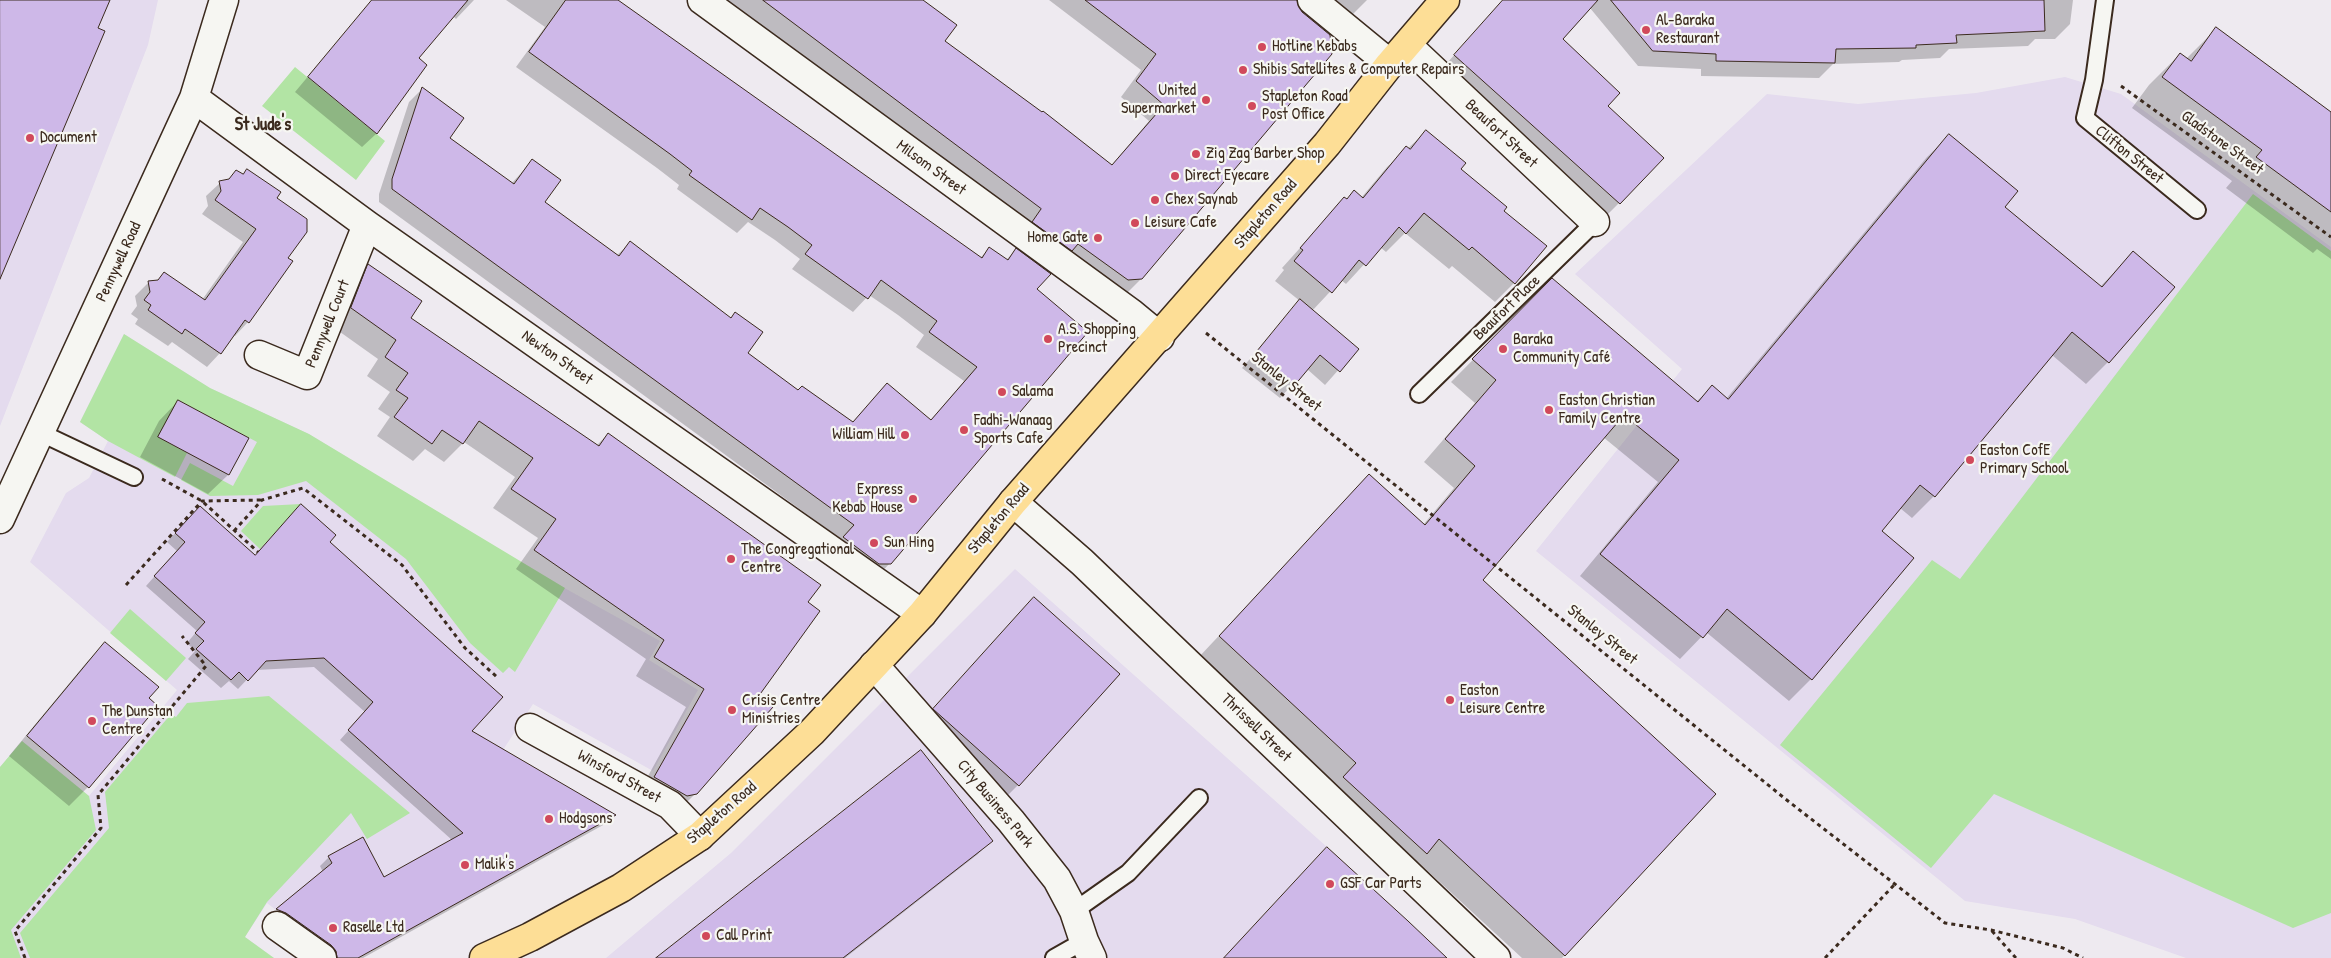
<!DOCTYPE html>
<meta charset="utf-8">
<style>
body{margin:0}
canvas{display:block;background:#eeeaf0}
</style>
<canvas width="2331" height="958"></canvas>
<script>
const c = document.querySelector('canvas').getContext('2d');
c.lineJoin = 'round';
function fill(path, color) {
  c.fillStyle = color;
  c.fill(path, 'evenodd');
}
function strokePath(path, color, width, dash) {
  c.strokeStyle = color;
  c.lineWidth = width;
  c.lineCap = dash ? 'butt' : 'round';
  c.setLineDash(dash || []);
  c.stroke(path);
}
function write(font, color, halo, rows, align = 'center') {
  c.font = font + ' "Patrick Hand",sans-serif';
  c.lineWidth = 4.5;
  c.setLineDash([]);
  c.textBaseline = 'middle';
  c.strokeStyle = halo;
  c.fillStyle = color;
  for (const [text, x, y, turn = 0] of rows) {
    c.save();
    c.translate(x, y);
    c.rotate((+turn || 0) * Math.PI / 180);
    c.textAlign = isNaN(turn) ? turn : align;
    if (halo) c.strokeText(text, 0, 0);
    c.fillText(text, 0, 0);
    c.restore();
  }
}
const built = new Path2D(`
 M0,0H158L148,45L0,426Z
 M2065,77L2121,94L2331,247V958H2186L2075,919L1965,901L1536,551L1682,369L1575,274L1767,94L1858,104L1976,93Z
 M124,334L210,388L309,434L523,565L660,641L649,660L698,690L653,771L533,704L503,750L616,815L377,947L337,958L267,903L245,937L274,958H0V767L22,741L89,796L177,690L30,562L66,493L89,478L108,441L80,422Z
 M1015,569L1327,847L1447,958H606L731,853Z`);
const green = new Path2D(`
 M295,67L385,141L356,180L262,106Z
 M2253,194L2331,251V913L2293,928L1994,794L1931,868L1780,745L1932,560L1960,579Z
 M124,334L210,388L309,434L565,588L515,672L509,667L503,673L470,643L406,559L306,481L258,495L210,496L181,480L190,463L233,486L257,442L178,400L158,437L187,453L175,477L108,441L80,422Z
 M301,504L260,549L241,531L263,506Z
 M130,609L186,658L166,681L110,633Z
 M269,696L410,813L367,839L351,813L267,902L245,937L274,958H30L20,933L109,828L105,792L171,714L176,717L187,703Z
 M22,741L89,796L96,830L11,930L21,958H0V767Z`);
const shadow = new Path2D(`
 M372,0H474L456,19L453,16L417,58L425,65L376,134L362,147L295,92Z
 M506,0H615L980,258L989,249L1006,260L1016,250L1036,289L890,563L876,578L830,551L842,540L379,202V194L409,102L423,88L448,138L511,184L532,161L543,203L616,256L630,243L746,353L798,391L852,423L887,384L930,421L964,381L916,347L924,335L898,315L869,295L853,312L792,269L800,259L775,240L748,222L737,233L677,189L679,185L657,168L516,67L545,27Z
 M727,0H921L943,41L1111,166L1149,121L1121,97L1141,70L1049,0H1270L1141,279L1125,295L1026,225Z
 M1305,0H1367L1350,17Z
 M1503,0H2073L2070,24L2055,39H2035L2028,46L1949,49L1940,58L1902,60L1899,62L1833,64L1819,78L1701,76V69L1638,66L1590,8L1561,40L1606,106L1619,203L1604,218L1440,71Z
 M2216,29L2331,112V259L2317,249L2313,253L2226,188L2232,181L2132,108L2149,85L2180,54L2186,59Z
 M1426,132L1459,169L1503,211L1514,283L1495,302L1452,266L1449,269L1405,233L1386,252L1380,247L1346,284L1341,280L1312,311L1357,349L1325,385L1307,369L1280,398L1242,368L1300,301L1275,281L1284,270L1282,268L1344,199L1346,200L1354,192L1361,198L1387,167Z
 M1949,136L2004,207L2100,287L2133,253L2108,362L2086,384L2052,355L1934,496L1912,518L1900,508L1880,532L1811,679L1789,701L1706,632L1680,659L1580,576L1658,482L1603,437L1482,580L1714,794L1562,958H1522L1418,862L1404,875L1198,658L1369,476L1423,525L1454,488L1424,462L1475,403L1451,382L1552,280L1696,402L1712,387L1726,399L1927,157Z
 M236,172L275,199L286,258L291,262L248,322L235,336L233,335L220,353L207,367L172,342L168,346L135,324L138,319L131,314L137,306L135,296L149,282H156L164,273L202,300L243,242L202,214L208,206L206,196L220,183L227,181Z
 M368,266L409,318L596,446L608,434L807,602L756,697L696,793L677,812L637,796L686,707L636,676L646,659L516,569L538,538L493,508L515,477L464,442L444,462L425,449L413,461L377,436L390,417L378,409L390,392L367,376L378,359L333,327L350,284Z
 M178,401L247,438L228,475L208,494L140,457L159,421Z
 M191,516L254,556L328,542L471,731L614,815L605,824L363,958H325L268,918L323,872L320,866L329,857L384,878L452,840L340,740L365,712L314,667L256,670L238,689L229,681L221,688L188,659L195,651L187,643L197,631L146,586L177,551L167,542Z
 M1021,612L1018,785L1005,798L921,723Z
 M105,643L147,698L88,787L69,806L9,756L86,663Z
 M991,840L978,854L845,958H658Z`);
const building = new Path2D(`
 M0,0H110L98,28L105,31L0,279Z
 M372,0H468L419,58L427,65L377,134L308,77Z
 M566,0H618L982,258L989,247L1008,260L1016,248L1051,274L1037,289L1088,332L891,564H879L843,537L854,525L392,189V179L422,87L464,118L450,138L514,184L532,159L561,180L545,202L619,256L630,241L731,318L735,312L763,332L748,353L798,390L802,386L853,422L887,383L931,420L977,367L929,332L937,321L881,280L868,299L805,254L812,245L788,227L760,208L752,220L689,175L692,171L670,154L529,52Z
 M763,0H923L957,25L945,41L1042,112L1043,111L1112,165L1164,105L1136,81L1156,54L1085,0H1297L1302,12L1330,35L1332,54L1142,279L1128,280L1078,244L1072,251L1032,222L1041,209Z
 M1503,0H1598L1563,39L1620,93L1608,106L1664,158L1620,204L1454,55Z
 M1611,0H2044L2045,31L1956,35L1957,43L1916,45V48L1836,49L1835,63L1716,61V54L1653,51Z
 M2216,27L2331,112V212L2256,157L2262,150L2162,77L2180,53L2191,61Z
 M1426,130L1466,163L1461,169L1507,207L1504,211L1547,246L1515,284L1472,247L1469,250L1424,213L1406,234L1399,227L1366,266L1359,260L1332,293L1294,261L1303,250L1300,248L1344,197L1347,199L1354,190L1363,198L1406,146L1410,149Z
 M1949,134L2018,191L2005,207L2102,287L2133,251L2175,287L2109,363L2072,332L1935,497L1920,485L1882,531L1914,558L1812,680L1727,609L1703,638L1600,554L1679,460L1624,415L1483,580L1716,794L1565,956L1439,839L1427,854L1343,777L1356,763L1219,636L1369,474L1425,525L1475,466L1445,439L1496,380L1472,359L1552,278L1698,402L1712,385L1728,399Z
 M247,169L281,192L277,198L307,219V232L288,258L293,261L249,323L245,320L221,354L185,329L182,334L148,310L151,305L144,300L150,292L148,281L158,280L164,272L205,300L256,229L215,200L221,191L219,181L229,179L236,170L243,174Z
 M368,264L422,301L411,318L599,446L608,433L821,585L808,602L820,611L758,697L773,707L697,794L687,796L654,777L704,689L654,657L664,640L534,550L556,519L511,489L533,458L479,421L463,444L442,430L432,444L394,417L408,398L396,390L408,373L385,357L396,340L351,308Z
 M1300,299L1359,349L1340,372L1320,355L1294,386L1255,354Z
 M178,400L249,438L229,475L158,437Z
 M301,504L336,535L330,542L503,697L472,731L616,815L358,958H337L336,951L331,945L286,913L276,909L332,863L328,856L363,837L384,877L463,833L348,730L373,702L324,658L266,661L248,681L239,672L231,680L196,649L204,641L195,633L205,622L154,576L185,542L175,533L200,506L255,555Z
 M1034,597L1120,674L1019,786L933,709Z
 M105,642L159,687L149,698L158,706L89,788L27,736Z
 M921,750L993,841L843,958H656Z
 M1327,847L1408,921L1447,958H1224Z`);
const path = new Path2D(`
 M2121,86L2331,237
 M1206,333L1788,801L1945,923L1991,930L2063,948L2083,958
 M162,479L202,501L258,552
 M234,531L262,500L303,488L402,565L465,648L498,678
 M126,585L202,501L261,500
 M1992,931L2016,958
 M25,958L15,931L101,828L98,795L206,666L182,636
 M1825,958L1895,884`);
const lane = new Path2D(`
 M2105,0L2094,80L2085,118L2197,210
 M1419,394L1595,222
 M41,433L134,477
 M1074,911L1128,873L1199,798
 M1054,958L1084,941`);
const street = new Path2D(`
 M702,0L1131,313L1160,337
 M1312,0L1390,64
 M1408,46L1595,222
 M194,98L367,225L922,614
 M259,355L307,375L367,225
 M1013,502L1082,562L1496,958
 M0,519L194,98L224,0
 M874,665L1011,821L1057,879L1074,911L1084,941L1092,958
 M530,728L670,805L700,836
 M277,926L322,958`);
const primary = new Path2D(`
 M484,958L530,937L621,888L700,836L812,732L922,614L1013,502L1327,144L1390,64L1445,0`);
const markers = [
 [1646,30,5,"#d1495b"],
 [1262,47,5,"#d1495b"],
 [1243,70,5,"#d1495b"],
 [1206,100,5,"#d1495b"],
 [1252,106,5,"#d1495b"],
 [30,138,5,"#d1495b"],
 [1196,154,5,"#d1495b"],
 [1175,176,5,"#d1495b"],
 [1155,200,5,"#d1495b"],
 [1135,223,5,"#d1495b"],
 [1098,238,5,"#d1495b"],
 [1048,339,5,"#d1495b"],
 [1503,349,5,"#d1495b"],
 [1002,392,5,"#d1495b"],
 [1549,410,5,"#d1495b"],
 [964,430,5,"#d1495b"],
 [905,435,5,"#d1495b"],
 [1970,460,5,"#d1495b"],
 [913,499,5,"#d1495b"],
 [874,543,5,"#d1495b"],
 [731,559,5,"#d1495b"],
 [1450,700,5,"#d1495b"],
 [732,710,5,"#d1495b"],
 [92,721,5,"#d1495b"],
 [549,819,5,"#d1495b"],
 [465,865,5,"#d1495b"],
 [1330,884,5,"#d1495b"],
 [333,928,5,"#d1495b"],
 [706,936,5,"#d1495b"]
];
const poiNames = [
 ["Al-Baraka",1656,21],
 ["Restaurant",1656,39],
 ["Hotline Kebabs",1272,47],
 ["Shibis Satellites & Computer Repairs",1253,70],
 ["United",1196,91,"right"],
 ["Supermarket",1196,109,"right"],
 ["Stapleton Road",1262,97],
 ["Post Office",1262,115],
 ["Document",40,138],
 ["Zig Zag Barber Shop",1206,154],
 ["Direct Eyecare",1185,176],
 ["Chex Saynab",1165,200],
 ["Leisure Cafe",1145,223],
 ["Home Gate",1088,238,"right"],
 ["A.S. Shopping",1058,330],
 ["Precinct",1058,348],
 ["Baraka",1513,340],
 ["Community Café",1513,358],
 ["Salama",1012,392],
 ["Easton Christian",1559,401],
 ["Family Centre",1559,419],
 ["Fadhi-Wanaag",974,421],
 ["Sports Cafe",974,439],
 ["William Hill",895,435,"right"],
 ["Easton CofE",1980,451],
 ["Primary School",1980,469],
 ["Express",903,490,"right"],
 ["Kebab House",903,508,"right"],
 ["Sun Hing",884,543],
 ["The Congregational",741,550],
 ["Centre",741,568],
 ["Easton",1460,691],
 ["Leisure Centre",1460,709],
 ["Crisis Centre",742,701],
 ["Ministries",742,719],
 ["The Dunstan",102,712],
 ["Centre",102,730],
 ["Hodgsons",559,819],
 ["Malik's",475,865],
 ["GSF Car Parts",1340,884],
 ["Raselle Ltd",343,928],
 ["Call Print",716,936]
];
const streetNames = [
 ["Beaufort Street",1501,134,43],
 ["Gladstone Street",2222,143,36],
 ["Clifton Street",2129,155,39],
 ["Milsom Street",931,168,36],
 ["Stapleton Road",1266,214,-49],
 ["Pennywell Road",119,262,-65],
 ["Beaufort Place",1507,308,-44],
 ["Pennywell Court",328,324,-68],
 ["Newton Street",557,358,35],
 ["Stanley Street",1286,382,39],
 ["Stapleton Road",999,519,-50],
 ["Stanley Street",1602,635,39],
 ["Thrissell Street",1256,728,44],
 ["Winsford Street",619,777,29],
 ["City Business Park",995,804,50],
 ["Stapleton Road",722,813,-41]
];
const neighbourhoodNames = [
 ["St Jude's",263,125]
];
fill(built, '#e4dbee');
fill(green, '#b2e4a4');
fill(shadow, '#0003');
fill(building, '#ceb8e8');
strokePath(building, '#3b2a1e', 1);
strokePath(lane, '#3b2a1e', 20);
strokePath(street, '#3b2a1e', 31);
strokePath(primary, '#3b2a1e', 31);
strokePath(path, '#3b2a1e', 3, [4, 4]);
strokePath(lane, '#f6f6f2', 16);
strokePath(street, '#f6f6f2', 28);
strokePath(primary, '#fdde96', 28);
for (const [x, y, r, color] of markers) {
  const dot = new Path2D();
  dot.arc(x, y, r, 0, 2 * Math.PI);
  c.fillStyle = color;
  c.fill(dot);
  strokePath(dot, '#f6f6f2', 2);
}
write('16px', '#3b2a1e', '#f6f6f2', poiNames, 'left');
write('16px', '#3b2a1e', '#f6f6f2', streetNames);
write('bold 18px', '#3b2a1e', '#f6f6f2', neighbourhoodNames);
</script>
